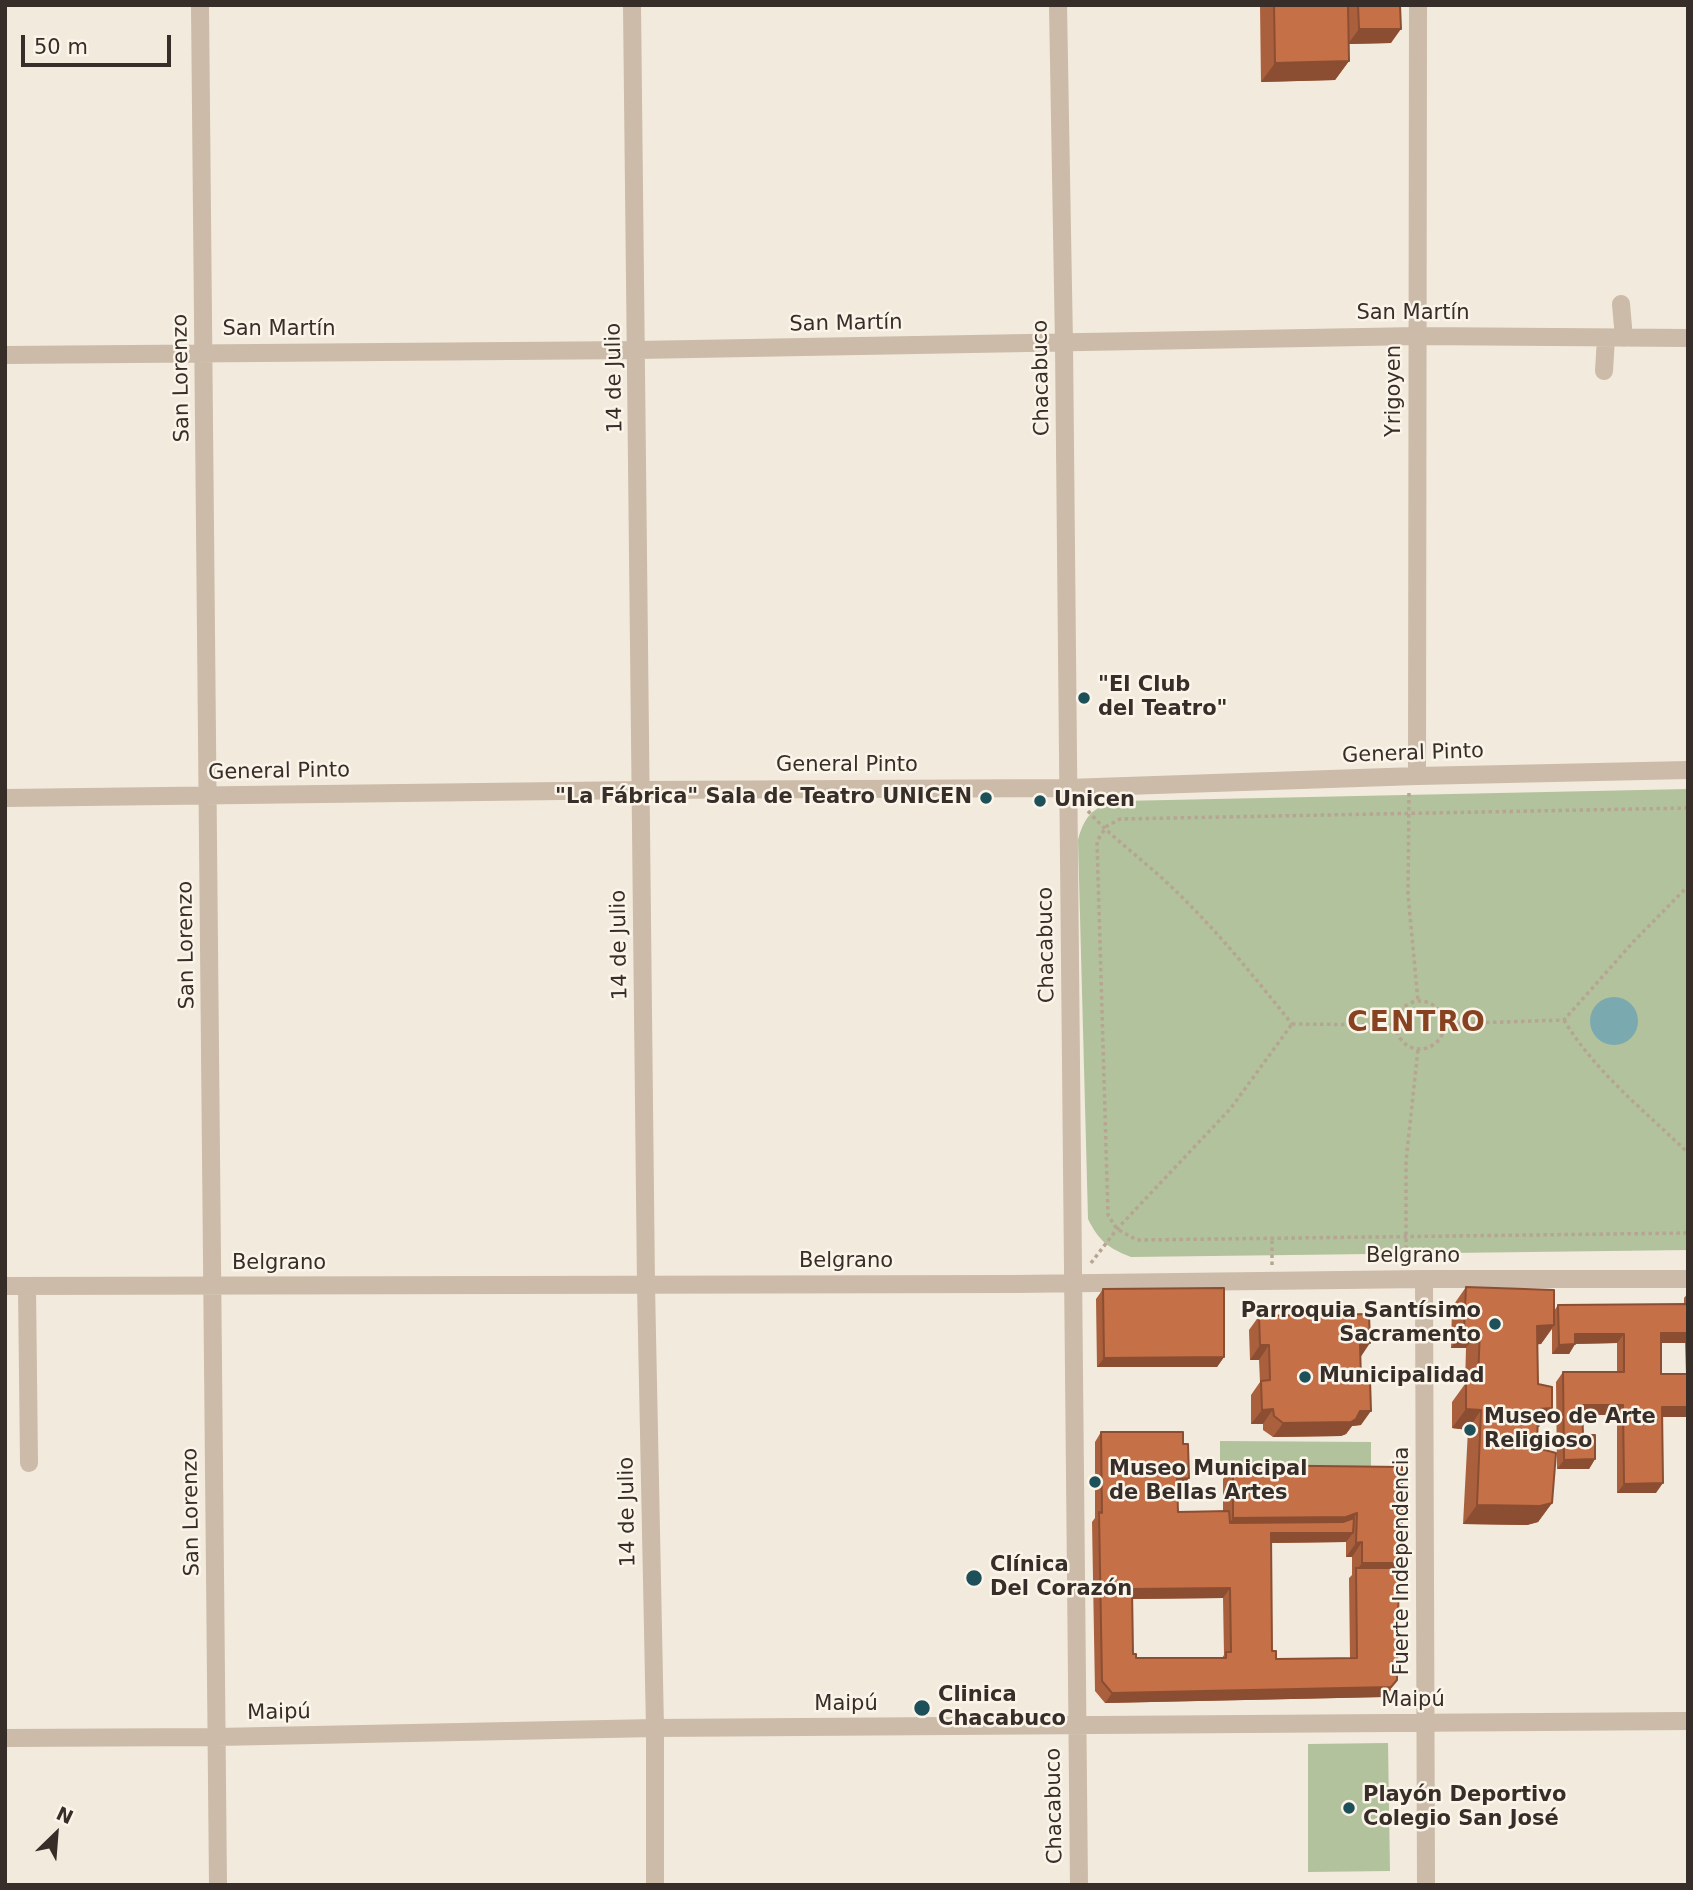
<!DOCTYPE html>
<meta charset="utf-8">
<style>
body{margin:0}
#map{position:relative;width:1693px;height:1890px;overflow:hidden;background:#f2eadd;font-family:"DejaVu Sans",sans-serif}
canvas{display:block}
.frame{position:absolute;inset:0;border:7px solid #372e29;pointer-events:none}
.north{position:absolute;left:21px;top:1799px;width:70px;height:70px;-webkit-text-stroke:5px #faf4e9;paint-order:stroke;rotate:25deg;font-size:19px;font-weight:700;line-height:28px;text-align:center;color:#372e29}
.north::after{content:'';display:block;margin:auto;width:24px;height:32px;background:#372e29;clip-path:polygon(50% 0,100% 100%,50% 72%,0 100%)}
.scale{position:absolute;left:21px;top:35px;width:150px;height:32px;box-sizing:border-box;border:4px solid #372e29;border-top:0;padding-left:9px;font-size:21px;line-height:24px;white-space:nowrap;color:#372e29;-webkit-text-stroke:5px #faf4e9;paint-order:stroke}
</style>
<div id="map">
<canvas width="1693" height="1890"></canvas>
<div class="frame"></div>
<div class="north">N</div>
<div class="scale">50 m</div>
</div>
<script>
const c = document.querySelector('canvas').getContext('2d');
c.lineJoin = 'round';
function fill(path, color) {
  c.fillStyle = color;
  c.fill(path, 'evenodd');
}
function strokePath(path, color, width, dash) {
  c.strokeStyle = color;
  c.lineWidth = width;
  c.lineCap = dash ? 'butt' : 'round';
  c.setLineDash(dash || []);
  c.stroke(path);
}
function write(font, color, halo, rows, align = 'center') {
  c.font = font + ' "DejaVu Sans",sans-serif';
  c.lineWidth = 5;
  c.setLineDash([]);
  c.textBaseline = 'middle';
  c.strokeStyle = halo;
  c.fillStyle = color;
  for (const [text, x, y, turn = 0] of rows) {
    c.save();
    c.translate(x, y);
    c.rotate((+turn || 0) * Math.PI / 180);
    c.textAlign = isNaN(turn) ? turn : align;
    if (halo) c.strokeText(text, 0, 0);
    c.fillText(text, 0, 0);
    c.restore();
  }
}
const green = new Path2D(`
 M1688,789V1250L1131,1257C1108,1248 1099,1241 1088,1219L1078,840C1085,814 1095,805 1121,801Z
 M1220,1441L1371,1442V1476L1220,1475Z
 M1388,1743L1390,1871L1308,1872V1744Z`);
const water = new Path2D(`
 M1590 1021a24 24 0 1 1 48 0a24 24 0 1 1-48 0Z`);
const path = new Path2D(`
 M1409,793L1408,894L1418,1001
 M1688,808L1120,819L1107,826L1097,841L1108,1215L1117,1229L1137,1240L1688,1233
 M1088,811C1111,837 1138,856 1163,879C1211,923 1252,974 1292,1024
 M1396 1025a24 24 0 1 1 48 0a24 24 0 1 1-48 0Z
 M1564,1020C1595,1072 1645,1111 1688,1153
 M1292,1024L1395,1025
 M1444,1024L1564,1020L1634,941L1688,886
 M1091,1263L1117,1229L1231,1108L1292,1024
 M1406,1263V1161L1418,1049
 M1272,1265V1239`);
const minor = new Path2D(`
 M200,5L218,1885
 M632,5L646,1285L655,1728V1885
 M1058,5L1064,344L1079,1885
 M1621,304L1624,338
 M5,355L637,350L1418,336L1688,338
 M1604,371L1606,338
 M1417,776L1418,5
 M5,798L641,790L1068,788L1417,776L1688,770
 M1424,1279L1426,1885
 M5,1286L1014,1284L1424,1279H1688
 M27,1287L29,1463
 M5,1738L217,1737L655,1728L1688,1721`);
const wall = new Path2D(`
 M1260,5H1400L1391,43L1349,44V61L1335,80L1261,82Z
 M1466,1287L1554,1311L1558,1305L1684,1304V1298L1688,1293V1415L1687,1417H1662L1656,1493H1617V1415H1582L1583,1435L1595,1459L1589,1469H1557L1556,1382L1563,1372H1617V1343L1575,1344L1569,1354H1552V1329L1541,1344H1537L1539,1427H1538L1537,1448L1552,1503L1538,1522L1527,1525L1463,1524L1468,1430L1452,1428V1402L1465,1384L1466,1348H1451L1452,1307ZM1661,1343H1685L1686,1374H1661Z
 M1103,1289L1224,1357L1217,1367H1097L1096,1299Z
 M1301,1311L1323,1315L1361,1357V1425L1352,1426L1346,1434L1341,1436L1273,1437L1263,1430V1424H1251V1395L1260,1382L1259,1360H1250L1249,1330L1259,1316L1298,1315Z
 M1101,1432L1182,1488H1178V1512L1223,1511V1479L1233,1465L1402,1467L1399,1568L1391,1690L1384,1697L1105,1703L1095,1691L1092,1522L1095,1518V1442ZM1346,1542V1557H1352V1575L1349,1578L1350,1658L1276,1659L1272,1651L1271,1543ZM1223,1598L1224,1655L1222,1658H1136L1133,1654L1132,1599Z`);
const shadedWall = new Path2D(`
 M1359,29H1401L1391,43L1348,44Z
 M1349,61L1335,80L1261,82L1275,63Z
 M1554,1325L1541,1344L1524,1346L1537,1326Z
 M1464,1329H1480L1466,1348H1451Z
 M1661,1333H1688V1340L1686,1343H1654Z
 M1575,1334H1624L1617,1343L1569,1344Z
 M1370,1343L1360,1358V1344Z
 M1575,1344L1569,1354H1552L1559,1345Z
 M1260,1345H1269L1259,1360H1250Z
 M1224,1357L1217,1367H1097L1104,1358Z
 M1582,1405H1623L1617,1415H1576Z
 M1662,1407H1688V1415L1687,1417H1655Z
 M1552,1408L1539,1427L1525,1428L1538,1409Z
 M1273,1409L1263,1424H1251L1262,1410Z
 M1466,1409L1481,1410L1468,1430L1452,1428Z
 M1360,1411H1371L1361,1425L1352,1426L1346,1434L1341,1436L1273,1437L1283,1423Z
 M1595,1459L1589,1469H1557L1564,1460Z
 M1189,1478L1182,1488L1171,1489L1177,1479Z
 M1663,1483L1656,1493H1617L1624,1484Z
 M1552,1503L1538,1522L1527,1525L1463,1524L1477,1505Z
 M1357,1513L1347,1528L1223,1533L1233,1518Z
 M1271,1533H1353L1346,1542L1264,1543Z
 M1362,1542L1352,1557H1346L1356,1543Z
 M1362,1563H1402L1392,1577L1356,1571Z
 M1230,1588L1223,1598L1126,1599L1132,1589Z
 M1397,1680L1384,1697L1105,1703L1112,1693Z`);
const building = new Path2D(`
 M1274,5H1348L1349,61L1275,63Z
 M1358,5H1400L1401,29H1359Z
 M1466,1287L1554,1290V1325L1537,1326L1538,1384L1552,1387V1408L1538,1409L1537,1448L1556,1453L1552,1503L1540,1506L1477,1505L1481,1410L1466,1409V1383L1478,1379L1480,1329H1464Z
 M1224,1288V1357L1104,1358L1103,1289Z
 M1688,1304V1333H1661V1374H1688V1407H1662L1663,1483L1624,1484L1623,1405H1582L1583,1435H1595V1459L1564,1460L1563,1372H1624V1334H1575V1344L1559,1345L1558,1305Z
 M1323,1310V1315L1369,1314L1370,1343L1360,1344L1361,1381L1370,1380L1371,1411H1360L1356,1419L1351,1422L1283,1423L1274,1416L1273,1409L1262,1410L1261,1381L1270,1380L1269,1345H1260L1259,1316L1301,1315V1311Z
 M1101,1432H1183V1444H1188L1189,1478L1177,1479L1178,1512L1229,1511L1230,1523L1343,1522L1354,1518L1353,1533H1271L1272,1651H1276V1659L1357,1658L1356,1568H1399L1397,1680L1391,1687L1112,1693L1102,1681L1099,1512L1102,1513ZM1230,1588L1231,1652H1226V1658H1136V1654H1133L1132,1589Z
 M1233,1465L1402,1467V1563H1362V1542L1356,1543L1357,1513L1346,1517L1233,1518Z`);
const markers = [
 [1084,698,7,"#1e5059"],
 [986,798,7,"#1e5059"],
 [1040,801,7,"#1e5059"],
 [1495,1324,7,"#1e5059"],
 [1305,1377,7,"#1e5059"],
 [1470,1430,7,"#1e5059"],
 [1095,1482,7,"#1e5059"],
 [974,1578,9,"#1e5059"],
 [922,1708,9,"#1e5059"],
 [1349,1808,7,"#1e5059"]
];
const streetNames = [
 ["San Martín",1413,314],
 ["San Martín",846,324,-1],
 ["San Martín",279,330],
 ["San Lorenzo",182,378,-91],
 ["14 de Julio",615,378,-91],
 ["Chacabuco",1042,378,-91],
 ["Yrigoyen",1395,391,-90],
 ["General Pinto",1413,754,-2],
 ["General Pinto",847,766],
 ["General Pinto",279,772,-1],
 ["San Lorenzo",187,945,-91],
 ["14 de Julio",620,945,-91],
 ["Chacabuco",1047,945,-91],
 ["Belgrano",1413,1257],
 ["Belgrano",846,1262],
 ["Belgrano",279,1264],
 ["San Lorenzo",192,1512,-91],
 ["14 de Julio",628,1512,-91],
 ["Fuerte Independencia",1403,1561,-90],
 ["Maipú",1413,1701],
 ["Maipú",846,1705],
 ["Maipú",279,1713,-1],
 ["Chacabuco",1055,1806,-91]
];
const poiNames = [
 ["\"El Club",1098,686],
 ["del Teatro\"",1098,710],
 ["\"La Fábrica\" Sala de Teatro UNICEN",972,798,"right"],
 ["Unicen",1054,801],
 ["Parroquia Santísimo",1481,1312,"right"],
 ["Sacramento",1481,1336,"right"],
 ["Municipalidad",1319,1377],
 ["Museo de Arte",1484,1418],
 ["Religioso",1484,1442],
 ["Museo Municipal",1109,1470],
 ["de Bellas Artes",1109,1494],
 ["Clínica",990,1566],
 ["Del Corazón",990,1590],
 ["Clinica",938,1696],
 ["Chacabuco",938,1720],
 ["Playón Deportivo",1363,1796],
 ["Colegio San José",1363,1820]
];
const districtNames = [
 ["CENTRO",1417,1024]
];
fill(green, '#b2c29c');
fill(water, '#7ba9b0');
strokePath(path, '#b6a593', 3.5, [3.5, 3.5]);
strokePath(minor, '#cbbba8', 18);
fill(wall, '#aa603d');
fill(shadedWall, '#8b4e32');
fill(building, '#c67047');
strokePath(building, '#8b4e32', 2);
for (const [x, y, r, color] of markers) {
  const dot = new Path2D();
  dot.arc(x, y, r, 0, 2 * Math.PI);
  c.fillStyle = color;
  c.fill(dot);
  strokePath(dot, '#faf4e9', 2.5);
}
write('21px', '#372e29', '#faf4e9', streetNames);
write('bold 21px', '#372e29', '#faf4e9', poiNames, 'left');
c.letterSpacing = '2px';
write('bold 28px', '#874221', '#faf4e9', districtNames);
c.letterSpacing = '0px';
</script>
